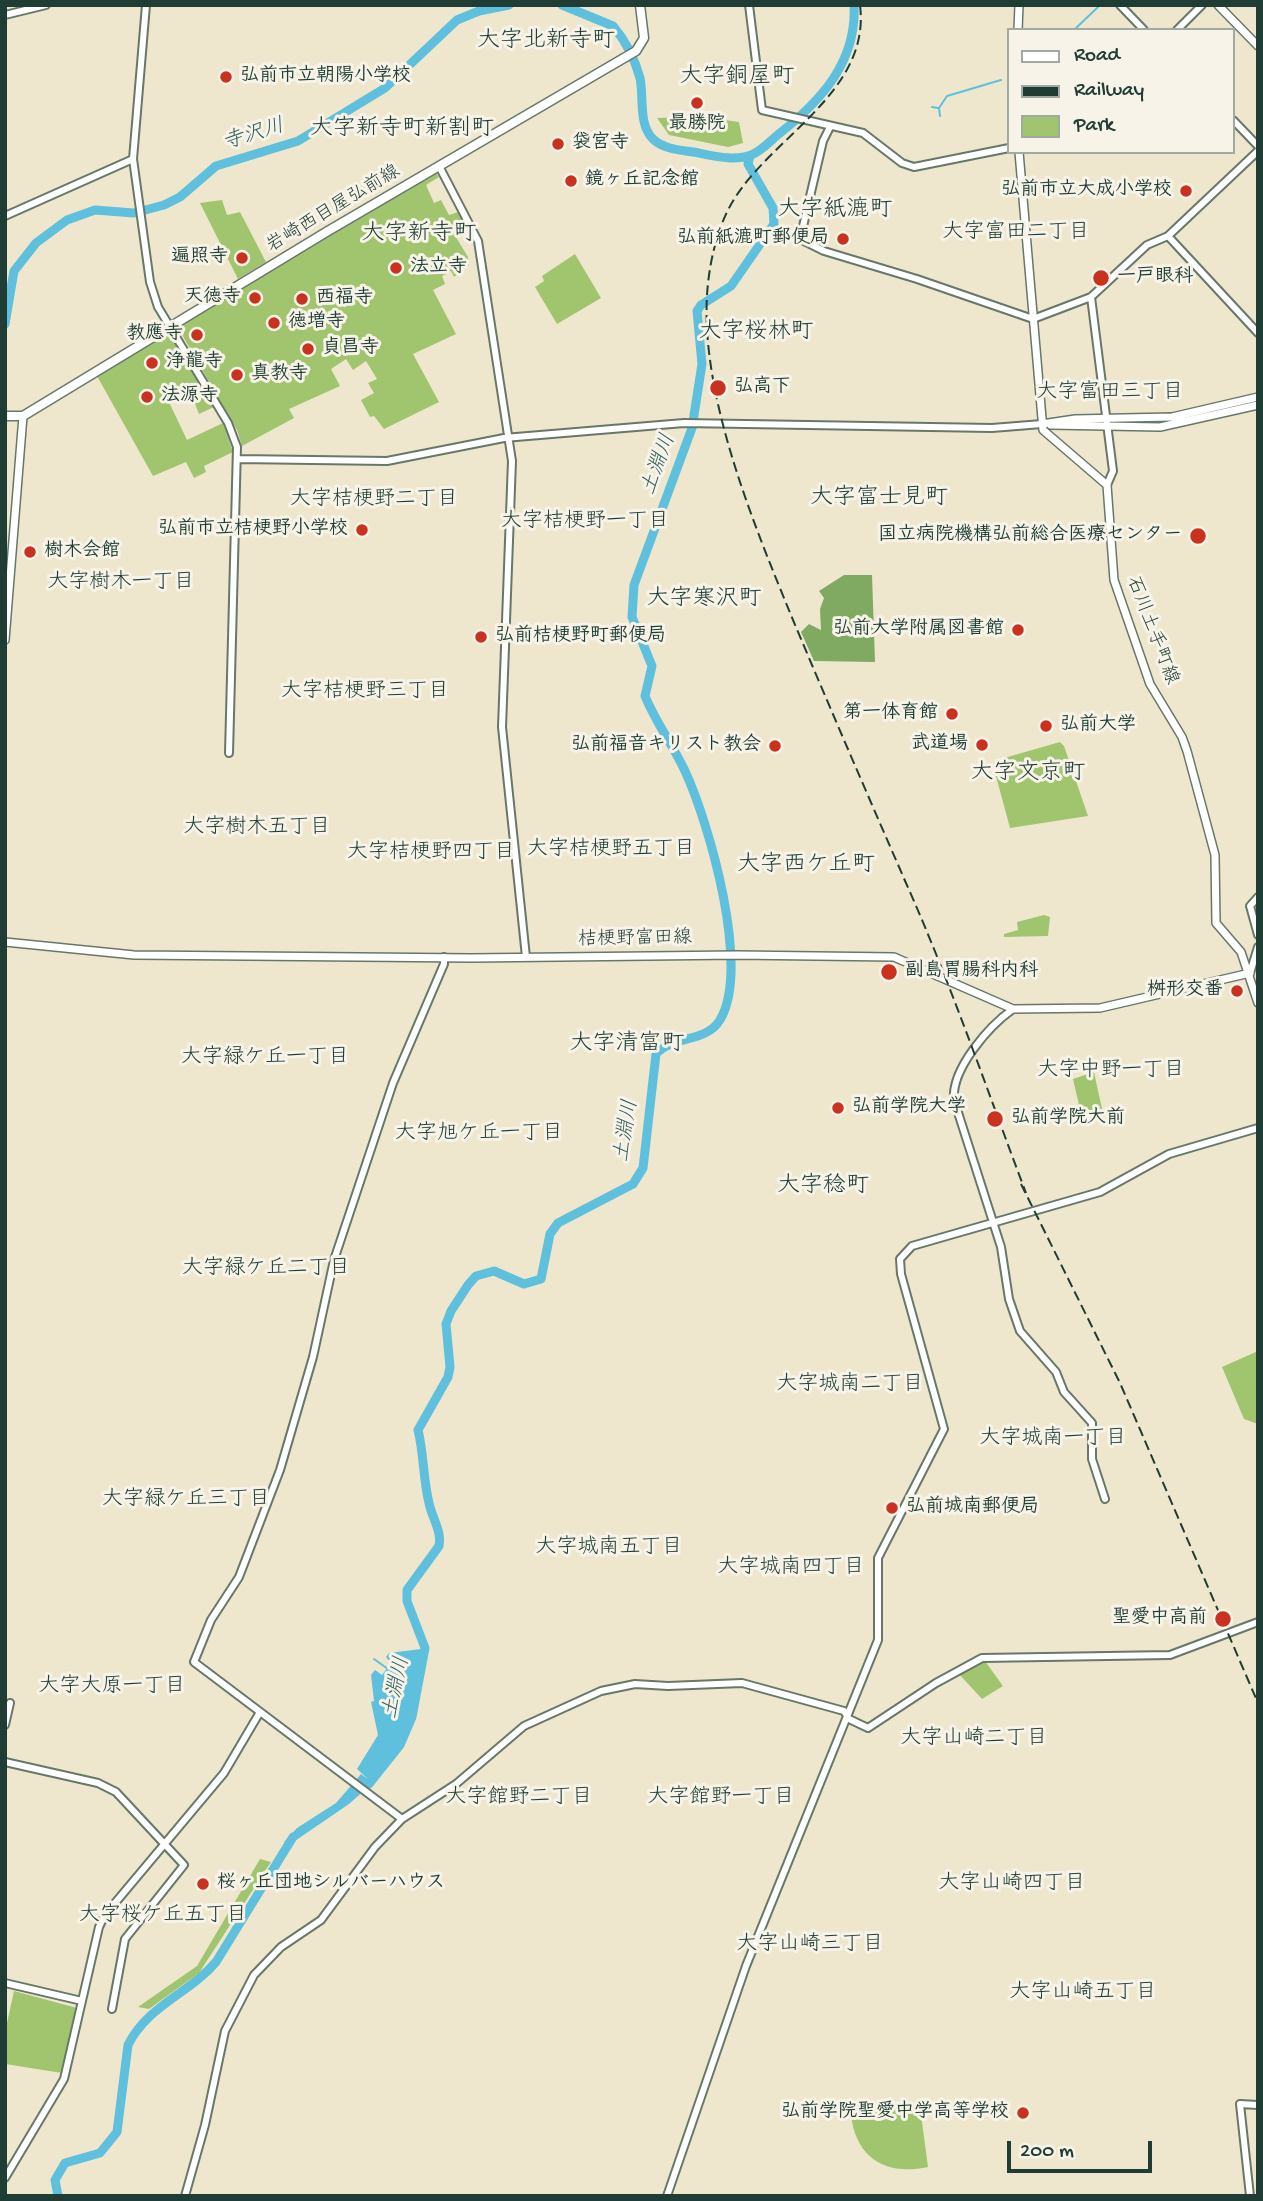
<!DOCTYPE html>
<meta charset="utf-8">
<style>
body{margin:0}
#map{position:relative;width:1263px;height:2201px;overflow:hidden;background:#eee7cd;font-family:"Gochi Hand",sans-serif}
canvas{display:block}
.frame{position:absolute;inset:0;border:7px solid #1f3d34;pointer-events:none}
.legend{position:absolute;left:1007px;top:28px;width:228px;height:126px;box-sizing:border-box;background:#f7f3e8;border:2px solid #a1aaa0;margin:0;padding:9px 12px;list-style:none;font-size:21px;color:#1f3d34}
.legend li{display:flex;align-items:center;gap:14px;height:35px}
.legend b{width:35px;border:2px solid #a1aaa0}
.scale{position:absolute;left:1007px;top:2141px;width:145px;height:32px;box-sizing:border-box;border:4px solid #1f3d34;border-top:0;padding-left:9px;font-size:21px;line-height:24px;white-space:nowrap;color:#1f3d34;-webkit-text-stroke:5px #f7f3e8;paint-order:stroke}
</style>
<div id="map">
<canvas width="1263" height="2201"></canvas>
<div class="frame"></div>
<ul class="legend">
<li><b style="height:9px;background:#fff"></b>Road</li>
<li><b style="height:9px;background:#1f3d34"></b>Railway</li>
<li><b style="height:19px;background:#a1c56f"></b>Park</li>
</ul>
<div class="scale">200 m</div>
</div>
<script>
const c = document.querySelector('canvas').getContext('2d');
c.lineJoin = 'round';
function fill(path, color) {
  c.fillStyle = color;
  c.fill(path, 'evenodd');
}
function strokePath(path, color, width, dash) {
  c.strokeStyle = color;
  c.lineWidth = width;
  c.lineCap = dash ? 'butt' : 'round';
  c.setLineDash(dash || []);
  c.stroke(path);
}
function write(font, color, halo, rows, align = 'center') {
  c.font = font + ' "Gochi Hand","Klee One",sans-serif';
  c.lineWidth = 6;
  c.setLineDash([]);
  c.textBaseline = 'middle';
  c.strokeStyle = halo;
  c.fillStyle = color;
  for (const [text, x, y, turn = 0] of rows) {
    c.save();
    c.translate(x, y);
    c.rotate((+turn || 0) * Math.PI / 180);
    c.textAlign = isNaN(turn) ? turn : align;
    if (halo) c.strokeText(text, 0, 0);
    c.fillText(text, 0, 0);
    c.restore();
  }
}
const green = new Path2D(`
 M691,117L693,130L711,127L717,119L739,122L743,143L728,147L669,135L657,118Z
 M435,172L439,177L426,185L434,203L441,200L449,215L458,212L463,222L451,229L468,257L469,265L454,277L451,271L442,276L445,284L433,290L456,334L413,354L439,402L384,429L374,416L370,417L361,400L374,393L368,383L377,379L366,361L353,370L346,359L331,369L340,386L289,409L294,418L242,446L237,430L177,326Z
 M222,200L227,215L240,212L266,262L238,279L200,203Z
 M575,254L601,298L557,324L535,287L544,281L542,276Z
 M170,332L214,407L199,414L190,391L168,400L187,440L223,423L233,452L204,466L206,472L194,478L186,462L153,476L97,376Z
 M1060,742L1064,746L1088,816L1010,828L993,765L1004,758Z
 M1044,915L1050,917L1048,936L1004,937V934L1018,930L1017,922Z
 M1094,1072L1102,1109L1081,1114L1073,1079Z
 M1258,1351V1424L1244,1419L1222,1367Z
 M985,1661L1003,1686L982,1699L959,1674Z
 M260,1859L271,1862L199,1973L149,2009L138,2007L197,1966Z
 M14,1991L77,2008L62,2073L5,2064V2032Z
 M920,2107L928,2167C887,2176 856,2159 851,2115Z`);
const forest = new Path2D(`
 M844,575H872L875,662L814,661L801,632L809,624L821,630L820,609L824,598L819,591Z`);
const water = new Path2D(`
 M421,1649L409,1720L397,1747L367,1788L349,1804L289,1845L284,1842L297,1828L336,1803L361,1774L369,1780L357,1769L378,1735L371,1702L374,1701L371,1675L375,1670L382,1675L391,1663L386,1657L389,1653Z`);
const stream = new Path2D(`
 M1074,30L1099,6
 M932,107L938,108
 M940,116L939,108L947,96L1001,80
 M374,1659L388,1669`);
const river = new Path2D(`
 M562,5L613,26C625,40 635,60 640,78C644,96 638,125 653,139C663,149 680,150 693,152C711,155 733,162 751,155C762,151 771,140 780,133C822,100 857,61 854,5
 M5,324L14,271L36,243L67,220L95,210L134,213L164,205L180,197L216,166L298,141L385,88L457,20L479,11L509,5
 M364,1786L369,1784L400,1745L412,1717L425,1648L407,1601V1590L439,1546C442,1531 432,1518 429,1503C423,1479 424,1454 418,1430L448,1377L450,1367L446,1324L451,1311L468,1285L476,1276L494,1271L524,1284L541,1279L550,1234L558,1223L633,1184L643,1168L656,1054C673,1035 706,1043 720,1020C751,968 709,823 685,771C673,745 656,723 645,696L652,666L632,617L634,585L692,428L702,364L697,311L701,305L731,286L774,224L773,208L748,164L750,156
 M58,2196L55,2180L65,2163L100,2153L117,2132L128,2045C148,2005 189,1994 216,1962L293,1837`);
const tertiary = new Path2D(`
 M146,5L133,159L150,282L158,307L228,423L237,447L229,753
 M749,5L762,110L863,133L902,163L914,167L1009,148
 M1120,5L1144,30
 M5,15L46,5
 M1177,30L1202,5
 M1233,120L1258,146
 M830,127L823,141L800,239L824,251L917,279L1033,319L1091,297L1147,245L1168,236L1258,151
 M439,166L478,241L512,461L502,727L526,957
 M5,216L133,159
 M1168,236L1258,333
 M1091,297L1113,471L1107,485
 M238,459L387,461L504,438L684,423L992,428L1042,424
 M1258,897L1250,906L1258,935
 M1250,973L1258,947
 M1013,1009C989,1026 951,1069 954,1100L1001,1247L1009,1299L1020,1331L1056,1372L1064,1392L1092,1423V1459L1105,1499
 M5,1725L10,1703
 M5,1762L98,1783L116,1792L184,1865L125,1939L112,2009
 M402,1819L194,1662L211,1620L239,1577L280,1470L313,1357L334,1260L393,1083L444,964V957
 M5,1983L82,2001
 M5,2178L64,2079L99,1927L105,1915L224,1773L260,1712
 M185,2196L205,2125L225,2031L254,1975L281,1947L321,1920L375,1847L402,1819L456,1784L524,1726L601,1691L635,1684L668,1686L742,1683L844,1711L849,1719L868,1728L936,1683L982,1658L1170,1655L1258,1622
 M667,2196L746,1966L878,1640V1558L944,1429L901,1274L900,1259L912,1246L1100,1192L1169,1154L1258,1128
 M1250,2196L1240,2104L1258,2105`);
const secondary = new Path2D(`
 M1218,5L1258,46
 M1018,30L1019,5
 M1019,152L1043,430L1107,485L1114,580L1150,684L1182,737L1187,751L1215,855L1216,923L1241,952L1258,1003
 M1042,424L1075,419L1172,417L1258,397
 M1051,425L1160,427L1258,405
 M5,640L23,416
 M5,942L134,955L472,958L737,955L894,957L1013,1009L1100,1008L1250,973`);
const primary = new Path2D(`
 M5,416H23L328,231L636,51L644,38L640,5`);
const rail = new Path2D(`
 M860,5C871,92 772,136 733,201C717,227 709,264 707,295C701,398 754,525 793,620C830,708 868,796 906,883C951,984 987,1090 1026,1193
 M1021,1184L1120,1383L1258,1703`);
const markers = [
 [226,77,7,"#c8321e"],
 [697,103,7,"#c8321e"],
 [558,144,7,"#c8321e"],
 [571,181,7,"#c8321e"],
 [1186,191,7,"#c8321e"],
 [843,239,7,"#c8321e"],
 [242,258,7,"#c8321e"],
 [396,268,7,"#c8321e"],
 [1101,278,9,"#c8321e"],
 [255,298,7,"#c8321e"],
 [302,299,7,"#c8321e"],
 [274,323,7,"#c8321e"],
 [197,335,7,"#c8321e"],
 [308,349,7,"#c8321e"],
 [152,363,7,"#c8321e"],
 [237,375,7,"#c8321e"],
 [718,388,9,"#c8321e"],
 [147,397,7,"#c8321e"],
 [362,530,7,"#c8321e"],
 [1198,536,9,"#c8321e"],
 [30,552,7,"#c8321e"],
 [1018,630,7,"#c8321e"],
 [481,637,7,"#c8321e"],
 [952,714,7,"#c8321e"],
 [1046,726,7,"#c8321e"],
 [982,745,7,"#c8321e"],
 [775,746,7,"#c8321e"],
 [889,972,9,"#c8321e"],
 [1237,991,7,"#c8321e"],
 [838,1108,7,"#c8321e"],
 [995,1119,9,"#c8321e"],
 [892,1508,7,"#c8321e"],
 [1223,1619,9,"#c8321e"],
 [203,1884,7,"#c8321e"],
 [1023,2113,7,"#c8321e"]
];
const poiNames = [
 ["弘前市立朝陽小学校",240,77],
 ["最勝院",697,125,"center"],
 ["袋宮寺",572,144],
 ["鏡ヶ丘記念館",585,181],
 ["弘前市立大成小学校",1172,191,"right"],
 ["弘前紙漉町郵便局",829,239,"right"],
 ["遍照寺",228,258,"right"],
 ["法立寺",410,268],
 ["一戸眼科",1117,278],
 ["天徳寺",241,298,"right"],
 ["西福寺",316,299],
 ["徳増寺",288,323],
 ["教應寺",183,335,"right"],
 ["貞昌寺",322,349],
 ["浄龍寺",166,363],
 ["真教寺",251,375],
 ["弘高下",734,388],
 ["法源寺",161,397],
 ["弘前市立桔梗野小学校",348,530,"right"],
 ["国立病院機構弘前総合医療センター",1182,536,"right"],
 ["樹木会館",44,552],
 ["弘前大学附属図書館",1004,630,"right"],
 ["弘前桔梗野町郵便局",495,637],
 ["第一体育館",938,714,"right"],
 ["弘前大学",1060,726],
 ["武道場",968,745,"right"],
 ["弘前福音キリスト教会",761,746,"right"],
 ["副島胃腸科内科",905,972],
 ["桝形交番",1223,991,"right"],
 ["弘前学院大学",852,1108],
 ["弘前学院大前",1011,1119],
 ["弘前城南郵便局",906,1508],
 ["聖愛中高前",1207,1619,"right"],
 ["桜ヶ丘団地シルバーハウス",217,1884],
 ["弘前学院聖愛中学高等学校",1009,2113,"right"]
];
const streetNames = [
 ["岩崎西目屋弘前線",334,210,-31],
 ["石川土手町線",1151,631,69],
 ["桔梗野富田線",635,940,-1]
];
const waterNames = [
 ["寺沢川",254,136,-17],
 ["土淵川",660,465,-70],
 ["土淵川",628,1131,-81],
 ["土淵川",398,1688,-78]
];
const neighbourhoodNames = [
 ["大字富田二丁目",1016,234],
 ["大字富田三丁目",1110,394],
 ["大字桔梗野二丁目",374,501],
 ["大字桔梗野一丁目",585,523],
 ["大字樹木一丁目",121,584],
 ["大字桔梗野三丁目",365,693],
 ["大字樹木五丁目",257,829],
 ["大字桔梗野五丁目",611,851],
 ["大字桔梗野四丁目",431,854],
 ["大字緑ケ丘一丁目",265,1059],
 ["大字中野一丁目",1111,1072],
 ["大字旭ケ丘一丁目",479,1135],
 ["大字緑ケ丘二丁目",266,1270],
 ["大字城南二丁目",850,1386],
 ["大字城南一丁目",1053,1440],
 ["大字緑ケ丘三丁目",186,1501],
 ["大字城南五丁目",609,1549],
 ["大字城南四丁目",791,1569],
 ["大字大原一丁目",112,1688],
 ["大字山崎二丁目",974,1740],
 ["大字館野二丁目",519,1799],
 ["大字館野一丁目",721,1799],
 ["大字山崎四丁目",1012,1885],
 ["大字桜ケ丘五丁目",163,1917],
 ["大字山崎三丁目",810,1946],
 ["大字山崎五丁目",1083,1994]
];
const quarterNames = [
 ["大字北新寺町",546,42],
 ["大字銅屋町",737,78],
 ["大字新寺町新割町",402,130],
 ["大字紙漉町",835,211],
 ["大字新寺町",419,235],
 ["大字桜林町",756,333],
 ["大字富士見町",879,499],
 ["大字寒沢町",704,600],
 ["大字文京町",1028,774],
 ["大字西ケ丘町",806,866],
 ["大字清富町",627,1045],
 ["大字稔町",823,1187]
];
fill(green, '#a1c56f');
fill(forest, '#80aa62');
fill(water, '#5fc0dd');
strokePath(stream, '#5fc0dd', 2);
strokePath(river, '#5fc0dd', 9);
strokePath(tertiary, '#67786a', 10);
strokePath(secondary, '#67786a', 10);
strokePath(primary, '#67786a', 11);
strokePath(tertiary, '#fff', 6);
strokePath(secondary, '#fff', 7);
strokePath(primary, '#fff', 8);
strokePath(rail, '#1f3d34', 2, [10, 5]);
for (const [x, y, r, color] of markers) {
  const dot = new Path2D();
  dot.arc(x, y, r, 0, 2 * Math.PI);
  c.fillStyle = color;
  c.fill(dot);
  strokePath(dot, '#f7f3e8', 2.5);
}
write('bold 19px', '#1f3d34', '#f7f3e8', poiNames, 'left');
write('19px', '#1f3d34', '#f7f3e8', streetNames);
write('italic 21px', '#2f5e5e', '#f7f3e8', waterNames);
write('21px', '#1f3d34', '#f7f3e8', neighbourhoodNames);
write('23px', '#1f3d34', '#f7f3e8', quarterNames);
</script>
